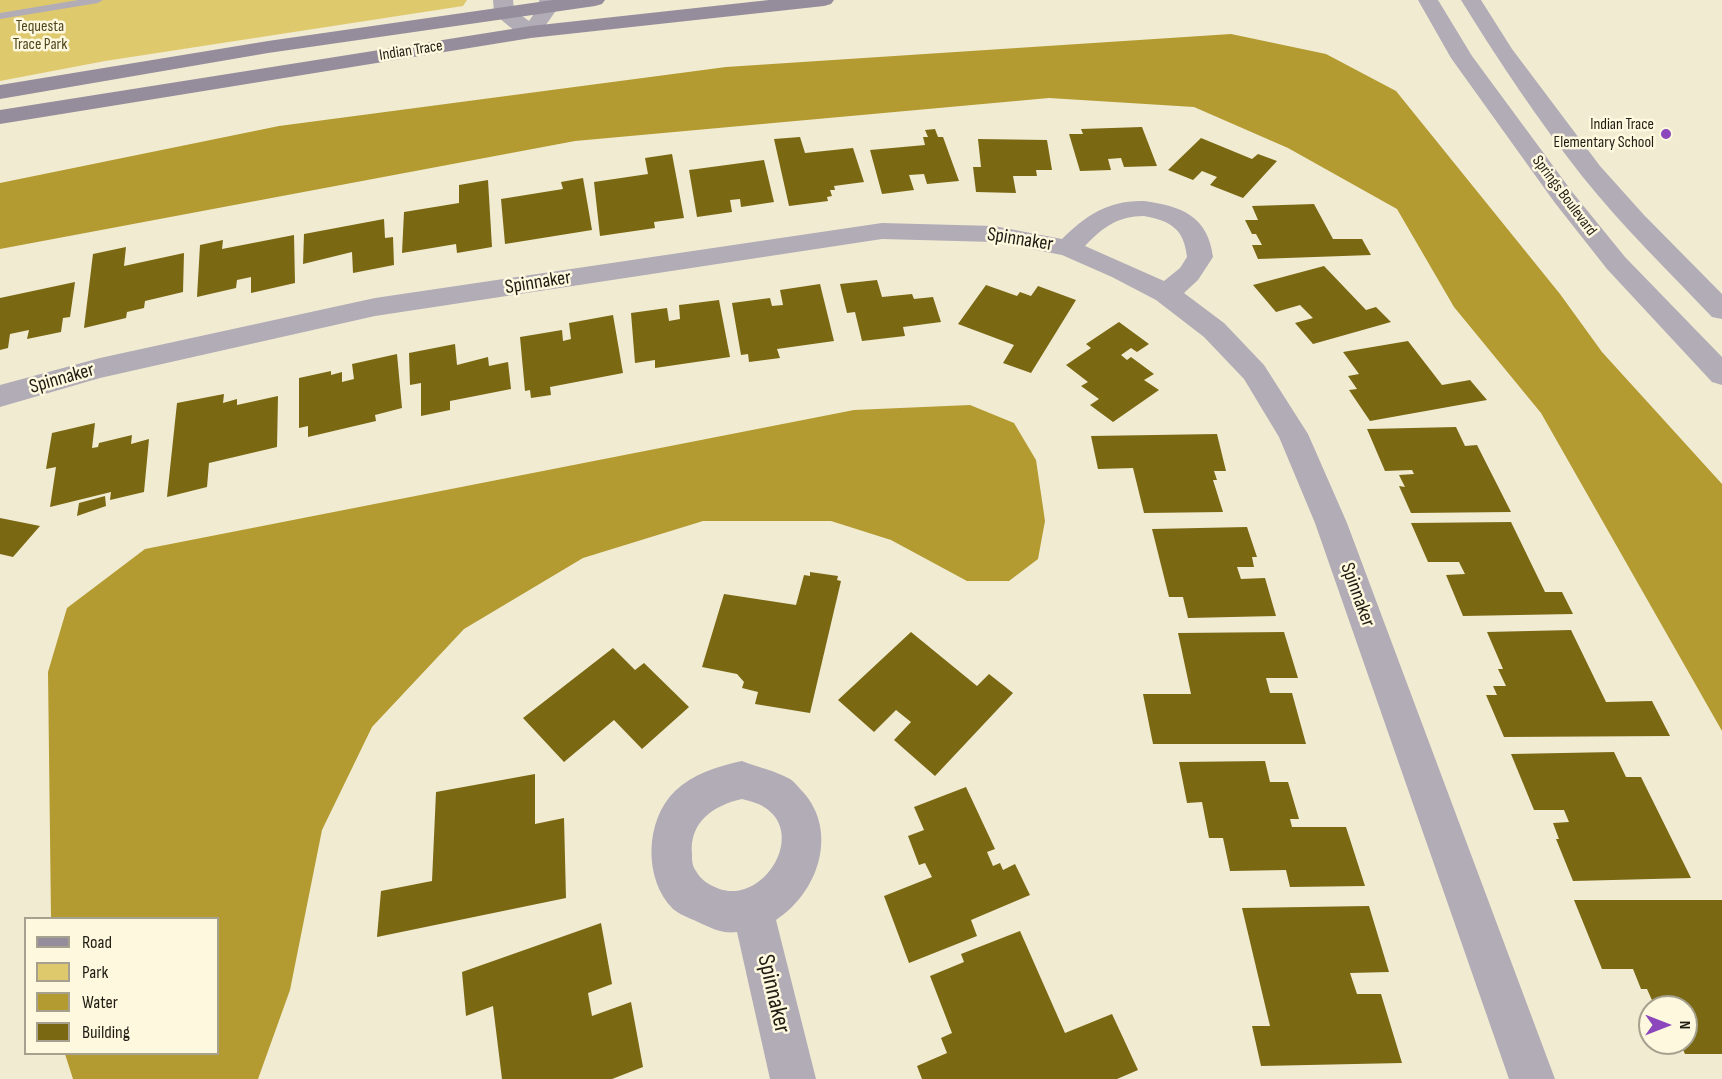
<!DOCTYPE html>
<style>
body{margin:0}
#map{position:relative;width:1722px;height:1079px;overflow:hidden;background:#f1ebd2;font-family:"Sofia Sans Condensed",sans-serif}
canvas{display:block}
.legend{position:absolute;left:24px;top:917px;width:195px;height:138px;box-sizing:border-box;background:#fef8df;border:2px solid #a5a18e;margin:0;padding:8px 10px;list-style:none;font-size:18px;color:#201e14}
.legend li{display:flex;align-items:center;gap:12px;height:30px}
.legend b{width:30px;border:2px solid #a5a18e}
.north{position:absolute;left:1638px;top:995px;width:60px;height:60px;box-sizing:border-box;background:#fef8df;border:2px solid #a5a18e;border-radius:50%;rotate:90deg;font-size:16px;font-weight:700;line-height:24px;text-align:center;color:#201e14}
.north::after{content:'';display:block;margin:auto;width:21px;height:27px;background:#8b47bb;clip-path:polygon(50% 0,100% 100%,50% 72%,0 100%)}
</style>
<div id="map">
<canvas width="1722" height="1079"></canvas>
<ul class="legend">
<li><b style="height:8px;background:#958d9c"></b>Road</li>
<li><b style="height:16px;background:#dfc96d"></b>Park</li>
<li><b style="height:16px;background:#b39b31"></b>Water</li>
<li><b style="height:16px;background:#7a6813"></b>Building</li>
</ul>
<div class="north">N</div>
</div>
<script>
const c = document.querySelector('canvas').getContext('2d');
c.lineJoin = 'round';
function fill(path, color) {
  c.fillStyle = color;
  c.fill(path, 'evenodd');
}
function strokePath(path, color, width, dash) {
  c.strokeStyle = color;
  c.lineWidth = width;
  c.lineCap = dash ? 'butt' : 'round';
  c.setLineDash(dash || []);
  c.stroke(path);
}
function write(font, color, halo, rows, align = 'center') {
  c.font = font + ' "Sofia Sans Condensed",sans-serif';
  c.lineWidth = 5;
  c.setLineDash([]);
  c.textBaseline = 'middle';
  c.strokeStyle = halo;
  c.fillStyle = color;
  for (const [text, x, y, turn = 0] of rows) {
    c.save();
    c.translate(x, y);
    c.rotate((+turn || 0) * Math.PI / 180);
    c.textAlign = isNaN(turn) ? turn : align;
    if (halo) c.strokeText(text, 0, 0);
    c.fillText(text, 0, 0);
    c.restore();
  }
}
const green = new Path2D(`
 M0,0H467L463,6L105,61L0,81Z`);
const water = new Path2D(`
 M1231,34L1326,54L1396,91L1560,294L1602,352L1722,484V731L1541,413L1454,307L1397,209L1288,148L1194,107L1049,98L575,141L0,249V183L279,126L726,67Z
 M970,405L1014,423L1036,460L1045,521L1038,559L1009,581H967L891,540L831,521H703L583,558L464,629L372,727L322,830L290,990L258,1079H73L65,1054H218V918H51L48,672L67,608L145,549L854,410Z`);
const building = new Path2D(`
 M1142,127L1157,166L1124,167L1121,158L1108,159L1111,170L1080,171L1069,134H1083L1081,129Z
 M935,129L938,137H943L959,181L927,184L924,174L909,175L914,190L882,194L870,150L925,145L923,137H928L925,130Z
 M800,137L805,153L853,148L864,182L834,186L835,190H830L832,196L827,197L828,201L789,206L774,139Z
 M1201,138L1252,159L1258,154L1277,161L1243,198L1210,185L1217,177L1202,171L1193,180L1168,170Z
 M978,139L1047,140L1052,170H1036L1037,176H1013L1016,193L976,192L973,167H981Z
 M672,154L684,218L654,222L655,228L600,236L594,182L648,174L645,158Z
 M764,160L774,202L741,207L740,199L730,200L732,212L697,217L689,170Z
 M583,178L592,230L505,244L501,199L563,189L561,182Z
 M488,180L492,247L457,253L456,244L402,253L404,212L459,203V185Z
 M1314,204L1333,239H1362L1371,255L1258,259L1252,245H1262L1256,234H1252L1245,220H1258L1252,206Z
 M384,219L385,238L393,237L394,265L353,273L352,252L303,264L304,234Z
 M294,235L295,283L251,293V277L237,280L236,288L197,297L200,245L223,240L222,249Z
 M126,247L124,266L184,253L183,292L145,301L144,308L127,312L126,318L84,328L93,254Z
 M1324,266L1366,310L1376,307L1391,322L1313,344L1295,323L1313,318L1300,305L1276,312L1253,285Z
 M877,280L882,297L912,294L914,299L933,297L941,322L903,327L905,336L862,341L855,312L847,313L840,284Z
 M75,282L70,317L63,318L61,332L27,339L29,330L10,334L8,348L0,350V298Z
 M820,284L834,341L777,349L780,358L749,362L748,354L741,355L732,303L770,298L772,306L783,305L780,290Z
 M986,285L1017,296L1020,292L1031,296L1038,286L1076,300L1031,373L1003,363L1014,345L958,324Z
 M719,300L730,357L655,368V360L635,363L631,313L667,308L669,321L680,319L679,305Z
 M613,315L623,373L550,387L551,395L531,398L530,390L525,391L520,337L562,330L563,341L571,339L569,323Z
 M1119,322L1149,344L1137,352L1131,348L1121,355L1127,360L1131,357L1154,374L1144,380L1159,390L1113,422L1090,405L1099,399L1081,386L1088,382L1066,365L1091,348L1086,344Z
 M1408,341L1442,385L1470,380L1487,400L1370,421L1349,390L1357,389L1348,376L1359,374L1343,352Z
 M455,344L457,365L488,357L489,366L508,362L511,389L450,401V410L421,416V383L410,385L409,353Z
 M397,354L402,408L375,415L376,421L308,437V426L299,428V378L331,371V375L342,372V382L354,379L352,364Z
 M224,394L223,403L237,399V405L278,396L277,447L209,463L207,487L167,497L177,403Z
 M95,423L92,448L98,447L99,443L132,435L131,444L149,439L144,492L110,500L111,492L50,507L56,467L46,469L52,433Z
 M1456,427L1465,446L1477,445L1511,512L1411,513L1399,486L1405,487L1399,475L1414,474L1412,470L1385,471L1367,429Z
 M1217,434L1226,471H1214L1217,480H1213L1223,512L1144,513L1133,468L1098,469L1091,436Z
 M105,496L106,506L77,516L79,503Z
 M0,518L40,526L13,557L0,554Z
 M1511,522L1545,592H1562L1573,614L1463,616L1446,575L1465,574L1459,562H1428L1411,523Z
 M1247,527L1257,557H1252L1254,567H1237L1241,579L1265,578L1276,616L1188,618L1183,597H1169L1152,529Z
 M810,572L838,576L837,580L841,581L810,713L755,704L758,692L742,688L744,682L737,674L702,667L724,594L796,605L804,575L810,576Z
 M1571,630L1606,702L1652,701L1670,736L1504,737L1486,695H1497L1493,686H1506L1498,669H1503L1487,632Z
 M911,632L977,686L989,674L1013,693L935,776L894,740L911,722L896,710L874,732L838,700Z
 M1284,632L1298,678H1266L1270,693H1292L1306,744H1153L1143,694H1191L1178,633Z
 M613,648L635,670L644,663L689,707L642,749L614,720L564,762L523,718Z
 M1614,752L1626,777H1641L1691,878L1573,881L1556,839H1559L1553,823L1569,822L1564,810H1534L1511,754Z
 M1265,761L1270,782H1288L1299,819H1290L1292,827H1346L1365,886L1290,887L1286,870L1230,871L1223,838H1209L1202,802L1187,803L1179,762Z
 M535,774V824L564,818L566,898L377,937L381,891L432,881L436,792Z
 M966,787L995,849L987,852L993,866L1000,863L1003,870L1015,864L1030,895L971,920L977,936L909,963L884,896L932,877L925,863L919,865L908,836L924,830L914,807Z
 M1574,900H1722V1054H1685L1680,1043H1686V1007H1655L1647,989H1641L1633,969H1602Z
 M1369,906L1389,972L1350,973L1357,994H1381L1402,1063L1261,1066L1252,1026H1270L1242,908Z
 M601,923L612,984L588,993L592,1016L631,1002L643,1067L612,1079H502L493,1006L466,1016L462,972Z
 M1020,931L1065,1033L1112,1014L1138,1070L1117,1079H922L917,1066L947,1053L941,1038L952,1033L930,976L964,962L961,954Z`);
const lane = new Path2D(`
 M78,0H103L98,3L0,19V13Z`);
const street = new Path2D(`
 M493,0H513L514,10L529,21L540,5L539,0H559L560,5L538,36C522,40 509,26 497,16L494,12Z
 M1418,0H1438L1472,56L1573,193L1625,257L1722,357V385L1712,382L1607,269L1555,203L1451,58Z
 M1461,0H1481L1512,49L1600,166L1644,215L1722,294V319L1712,317C1668,271 1622,226 1582,176C1538,120 1498,60 1461,0Z
 M1144,201C1181,206 1208,216 1213,257L1198,280L1184,293L1224,323L1264,365L1308,434L1347,523L1555,1079H1509L1315,523L1279,437L1244,379L1204,337L1156,300L1112,277L1062,255L994,242L882,239L375,316L100,378L0,407V385L100,358L375,298L882,223L994,226L1062,239C1086,215 1109,200 1144,201ZM1144,216C1171,221 1184,229 1187,257L1180,268L1164,281L1085,246C1103,227 1118,216 1144,216Z
 M742,761C757,767 776,771 790,779C795,782 799,788 803,792C839,832 818,893 776,920L816,1079H770L737,932C722,934 711,928 698,922C690,918 680,915 673,909C643,879 645,820 675,791C693,774 718,766 742,761ZM742,799C749,801 758,803 764,807C808,834 762,907 717,888C708,884 701,880 696,871C692,866 692,860 692,854C689,822 714,805 742,799Z`);
const secondary = new Path2D(`
 M553,0H605L602,4L595,6L268,53L0,99V85L268,41Z
 M769,0H834L831,4L824,6L531,38L0,124V110L531,26Z`);
const markers = [
 [1666,134,6,"#8b47bb"]
];
const farParknames = [
 ["Tequesta",40,27],
 ["Trace Park",40,45]
];
const farStreetnames = [
 ["Indian Trace",411,51,-9],
 ["Springs Boulevard",1564,196,53]
];
const farPoinames = [
 ["Indian Trace",1654,125],
 ["Elementary School",1654,143]
];
const streetNames = [
 ["Spinnaker",1020,240,9],
 ["Spinnaker",538,283,-9],
 ["Spinnaker",62,379,-16],
 ["Spinnaker",1357,595,70]
];
const nearStreetnames = [
 ["Spinnaker",773,994,77]
];
fill(green, '#dfc96d');
fill(water, '#b39b31');
fill(building, '#7a6813');
fill(lane, '#b1acb6');
fill(street, '#b1acb6');
fill(secondary, '#958d9c');
for (const [x, y, r, color] of markers) {
  const dot = new Path2D();
  dot.arc(x, y, r, 0, 2 * Math.PI);
  c.fillStyle = color;
  c.fill(dot);
  strokePath(dot, '#fef8df', 2);
}
write('16px', '#51471c', '#fef8df', farParknames);
write('16px', '#201e14', '#fef8df', farStreetnames);
write('16px', '#201e14', '#fef8df', farPoinames, 'right');
write('20px', '#201e14', '#fef8df', streetNames);
write('24px', '#201e14', '#fef8df', nearStreetnames);
</script>
